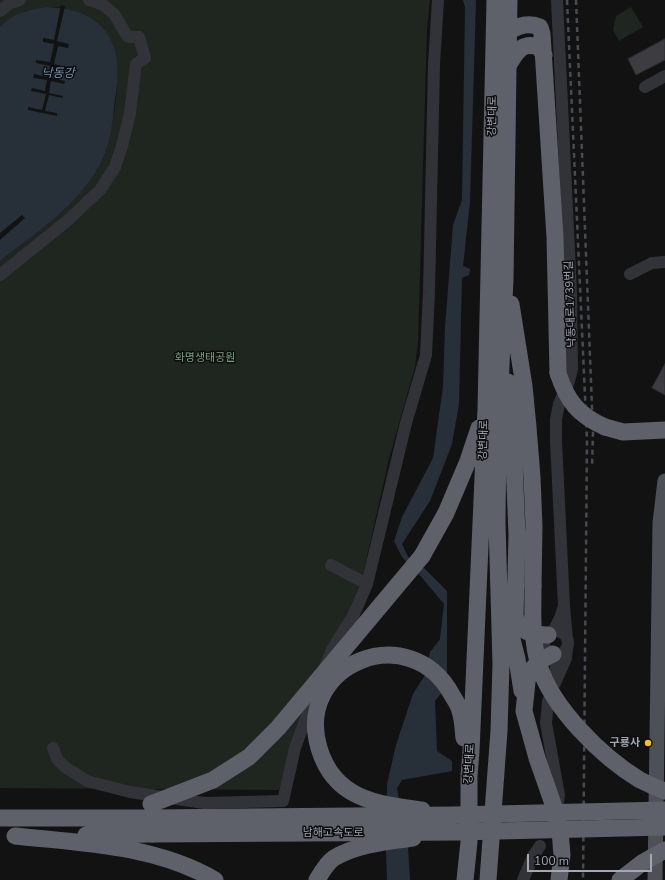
<!DOCTYPE html>
<meta charset="utf-8">
<style>
body{margin:0}
#map{position:relative;width:665px;height:880px;overflow:hidden;background:#121213;font-family:"Nunito Sans",sans-serif}
canvas{display:block}
.scale{position:absolute;left:527px;top:854px;width:125px;height:18px;box-sizing:border-box;border:2px solid #a2a7b5;border-top:0;padding-left:5px;font-size:12px;line-height:14px;white-space:nowrap;color:#a2a7b5;-webkit-text-stroke:3px #0d0d0e;paint-order:stroke}
</style>
<div id="map">
<canvas width="665" height="880"></canvas>
<div class="scale">100 m</div>
</div>
<script>
const c = document.querySelector('canvas').getContext('2d');
c.lineJoin = 'round';
function fill(path, color) {
  c.fillStyle = color;
  c.fill(path, 'evenodd');
}
function strokePath(path, color, width, dash) {
  c.strokeStyle = color;
  c.lineWidth = width;
  c.lineCap = dash ? 'butt' : 'round';
  c.setLineDash(dash || []);
  c.stroke(path);
}
function write(font, color, halo, rows, align = 'center') {
  c.font = font + ' "Nunito Sans","Noto Sans KR",sans-serif';
  c.lineWidth = 3;
  c.setLineDash([]);
  c.textBaseline = 'middle';
  c.strokeStyle = halo;
  c.fillStyle = color;
  for (const [text, x, y, turn = 0] of rows) {
    c.save();
    c.translate(x, y);
    c.rotate((+turn || 0) * Math.PI / 180);
    c.textAlign = isNaN(turn) ? turn : align;
    if (halo) c.strokeText(text, 0, 0);
    c.fillText(text, 0, 0);
    c.restore();
  }
}
const green = new Path2D(`
 M0,0H430L427,28L418,342L415,367L389,459L363,574L350,615L328,646L279,790L0,788V261L54,218L84,188L95,173L114,113L117,88V61L60,7H45L25,11L0,27Z
 M631,7L643,27L619,41L613,30L616,16Z`);
const water = new Path2D(`
 M463,0H476L470,202L463,266L470,269L469,275L462,278L459,404L452,444L430,501L402,544L408,557L424,568L447,591V676L443,691L435,701L437,751L452,761V771L402,780L397,788L408,847L410,880H387L386,852L387,784L396,745L413,694L425,675L430,652L440,639L444,604L419,574L402,557L394,541L402,517L433,458L443,387L445,327L453,225L462,200L465,7Z
 M45,7C81,7 112,22 117,61C119,76 116,92 114,107C112,130 108,153 95,173C72,209 33,235 0,261V27C13,13 27,10 45,7Z`);
const pier = new Path2D(`
 M61,5L65,6L57,41L69,44L68,48L58,46L54,64L67,67L66,70L54,68L52,78L65,81L64,84L51,81L49,93L63,96L62,98L49,95L45,111L57,113V116L28,110V107L42,110L46,94L31,91L32,88L45,91L47,80L33,78L34,74L47,77L50,66L36,63V60L50,62L54,44L43,42V38L54,40Z
 M22,215L25,218L0,240V233Z`);
const building = new Path2D(`
 M665,39V60L636,75L628,59Z
 M665,364V395L652,388Z`);
const minor = new Path2D(`
 M557,0L571,293L572,369L569,381L559,404L556,419V441L564,606
 M0,11L10,3L20,0
 M645,87L665,76
 M630,274L652,263L665,262
 M0,275L67,221L100,190L115,167L122,146L130,113L136,64L145,58L139,37H128L114,14L102,4L89,0
 M331,565L367,584
 M544 643a12 12 0 1 1 24 0a12 12 0 1 1-24 0Z
 M553,632L560,618L564,606L567,639
 M555,655L556,667L555,683L566,658L567,647
 M325,667L332,650L354,614L367,584L406,423L426,355L429,292L434,64L438,0
 M553,689L548,702L546,723L559,795L557,807
 M53,748L57,759L65,767L87,781L130,792L204,803L283,801L295,748L316,691
 M523,880L533,856L540,846`);
const major = new Path2D(`
 M655,880L660,523L665,481`);
const highway = new Path2D(`
 M501,39C510,28 526,21 540,27L542,34L555,237L558,373
 M508,66C516,53 521,41 539,47L544,55
 M511,304L524,386L528,427L532,477L534,526L533,586
 M508,382L512,414L517,535L515,616C521,634 531,634 548,635
 M605,427L623,432L665,430
 M422,556L446,513L468,461L479,428
 M507,619L517,659L522,691
 M553,654L545,658L534,667L529,673L527,682L524,711L537,758L552,801L560,831L562,855L559,880
 M422,810C376,804 334,799 319,748C294,664 410,617 452,695C455,700 459,706 460,711C463,720 463,730 464,738
 M0,818H151
 M86,835L152,834
 M15,836C82,843 155,845 215,880
 M317,880C321,873 328,862 334,858C358,844 386,842 413,838
 M465,880L469,842V776L471,751L486,409L495,0
 M488,880L499,731L501,664L497,523L498,430L505,279L509,0`);
const rail = new Path2D(`
 M567,0L587,440L583,880
 M576,0L593,433L592,466`);
const highwayBridge = new Path2D(`
 M558,373C567,401 578,415 605,427
 M533,586C533,613 531,639 539,665C552,708 602,757 640,780C648,784 657,788 665,791
 M151,804L213,780L249,757L278,728L422,556
 M151,818L454,815L665,810
 M152,834L458,832L665,827
 M620,880L642,863L665,850`);
const markers = [
 [648,743,4,"#febf1e"]
];
const streetNames = [
 ["강변대로",493,116,-89],
 ["낙동대로1739번길",571,304,-92],
 ["강변대로",484,440,-88],
 ["강변대로",470,764,-87],
 ["남해고속도로",333,833]
];
const parkNames = [
 ["화명생태공원",205,358]
];
const poiNames = [
 ["구룡사",640,743]
];
const waterNames = [
 ["낙동강",58,74]
];
fill(green, '#1e261f');
fill(water, '#273038');
fill(pier, '#121213');
fill(building, '#3c3c41');
strokePath(building, '#2c2b2f', 1);
strokePath(minor, '#323339', 12);
strokePath(major, '#4e5058', 15);
strokePath(highway, '#5e616a', 17);
strokePath(rail, '#494b52', 2.5, [5, 4]);
strokePath(highwayBridge, '#5e616a', 17);
for (const [x, y, r, color] of markers) {
  const dot = new Path2D();
  dot.arc(x, y, r, 0, 2 * Math.PI);
  c.fillStyle = color;
  c.fill(dot);
  strokePath(dot, '#0d0d0e', 1.5);
}
write('11px', '#a2a7b5', '#0d0d0e', streetNames);
write('11px', '#77a27c', '#0d0d0e', parkNames);
write('bold 11px', '#a2a7b5', '#0d0d0e', poiNames, 'right');
write('italic 12px', '#7693b3', '#0d0d0e', waterNames);
</script>
